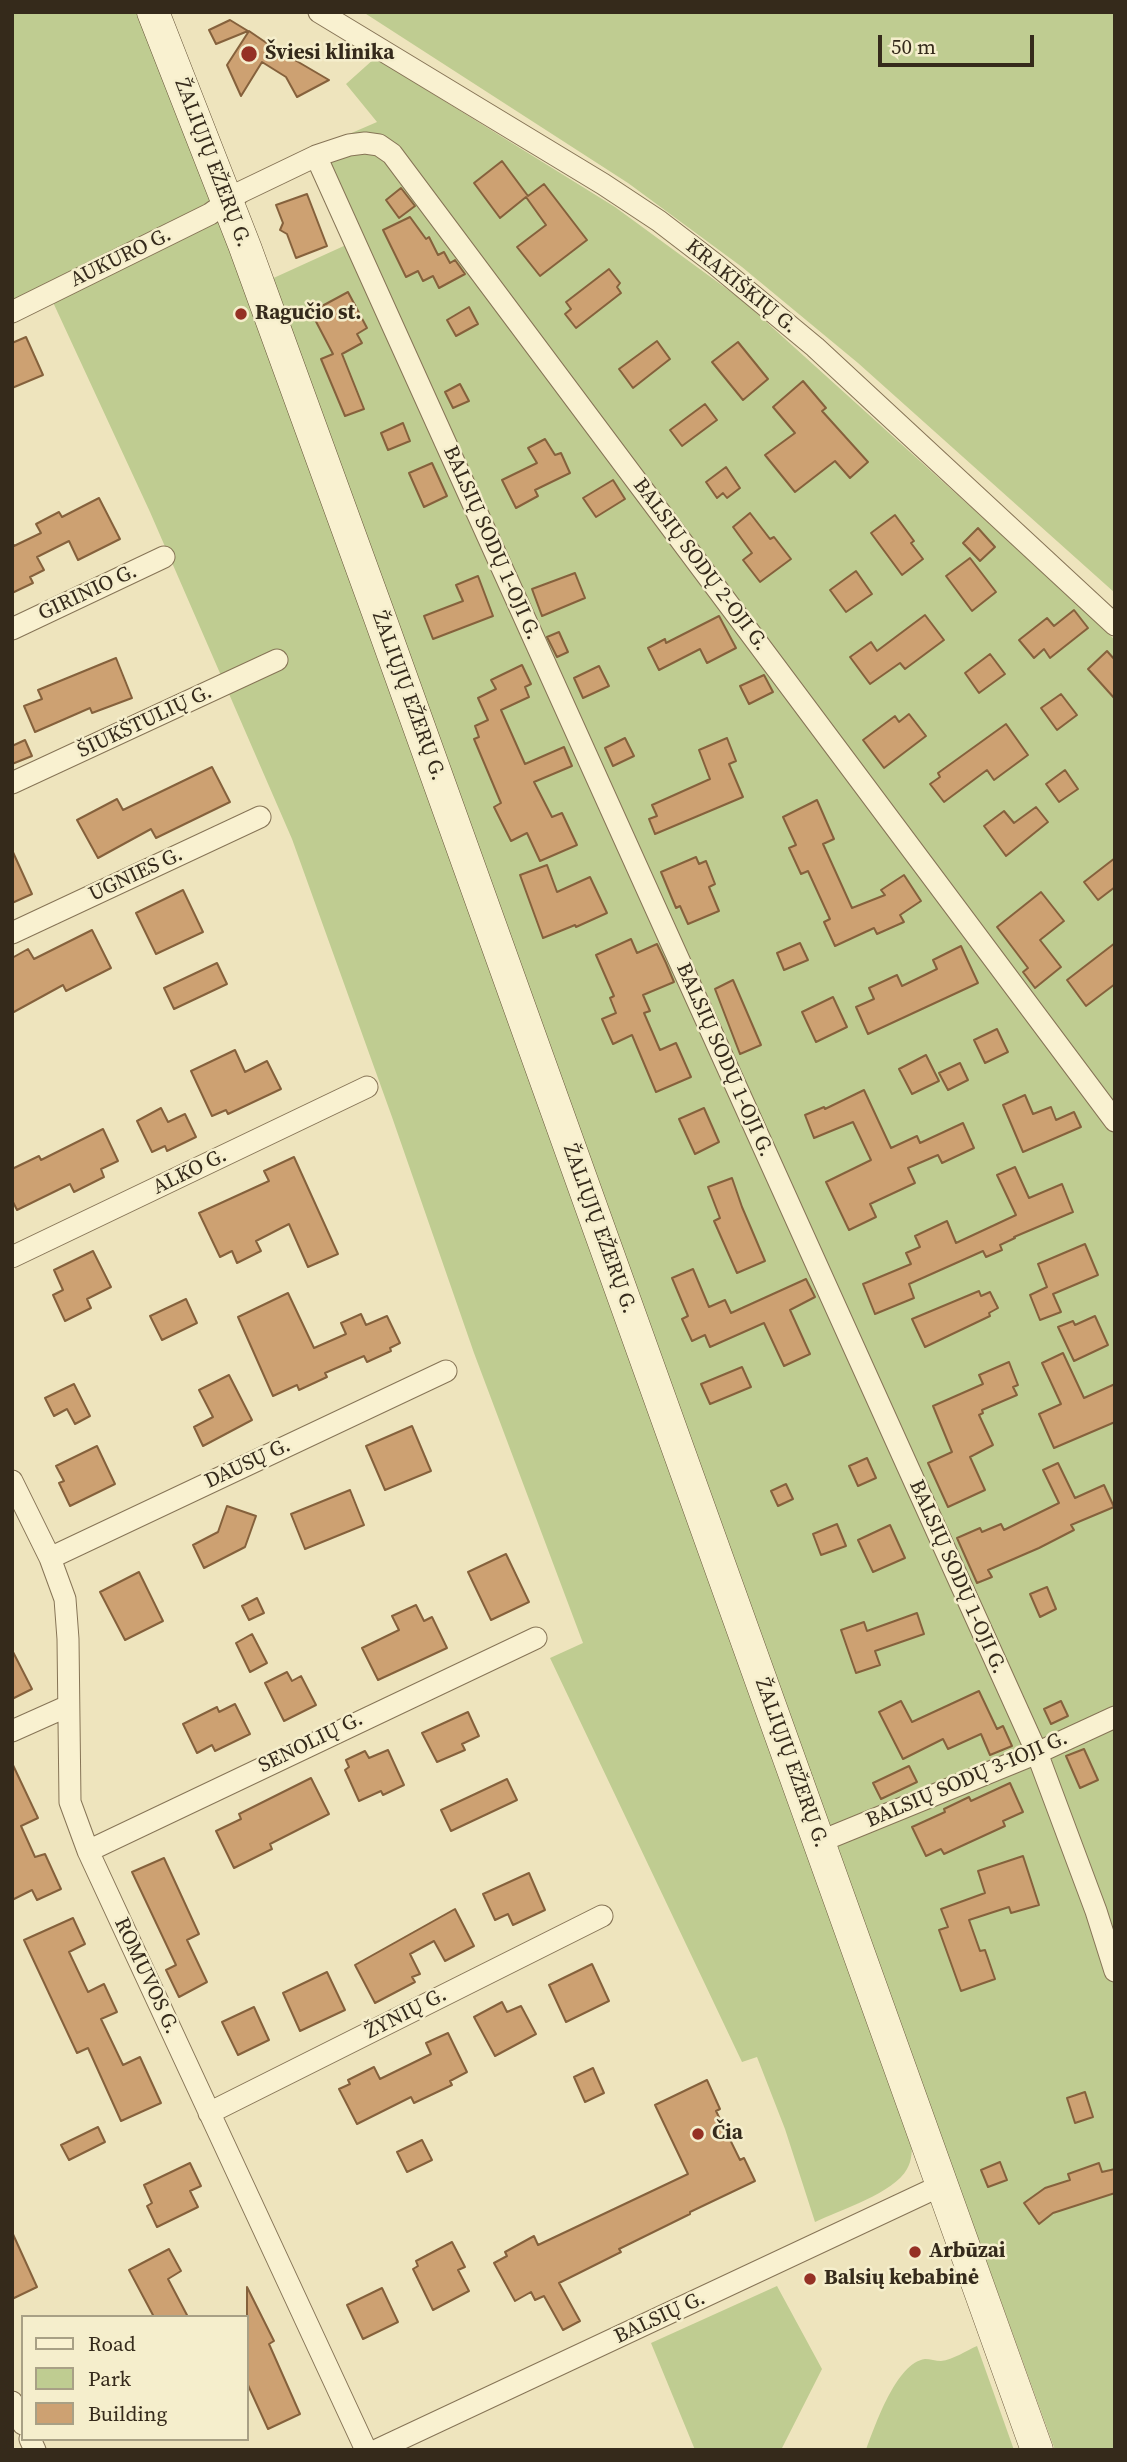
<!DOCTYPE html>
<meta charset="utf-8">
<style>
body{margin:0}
#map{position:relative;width:1127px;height:2462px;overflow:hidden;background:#eee4bd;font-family:"Source Serif 4",serif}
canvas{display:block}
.frame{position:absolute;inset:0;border:14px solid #352a1b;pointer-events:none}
.legend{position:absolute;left:21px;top:2315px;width:228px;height:126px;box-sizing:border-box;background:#f5eecc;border:2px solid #a8a085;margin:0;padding:9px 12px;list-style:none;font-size:21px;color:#352a1b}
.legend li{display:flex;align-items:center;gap:14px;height:35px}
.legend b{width:35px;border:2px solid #a8a085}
.scale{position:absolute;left:878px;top:35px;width:156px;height:32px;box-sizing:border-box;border:4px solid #352a1b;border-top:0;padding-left:9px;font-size:21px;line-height:24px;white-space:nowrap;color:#352a1b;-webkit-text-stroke:5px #f5eecc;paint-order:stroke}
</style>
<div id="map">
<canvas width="1127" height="2462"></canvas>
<div class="frame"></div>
<ul class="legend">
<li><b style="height:9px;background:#f9f1d0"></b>Road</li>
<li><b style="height:19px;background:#bfcc91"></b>Park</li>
<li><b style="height:19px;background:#cda172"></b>Building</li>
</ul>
<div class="scale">50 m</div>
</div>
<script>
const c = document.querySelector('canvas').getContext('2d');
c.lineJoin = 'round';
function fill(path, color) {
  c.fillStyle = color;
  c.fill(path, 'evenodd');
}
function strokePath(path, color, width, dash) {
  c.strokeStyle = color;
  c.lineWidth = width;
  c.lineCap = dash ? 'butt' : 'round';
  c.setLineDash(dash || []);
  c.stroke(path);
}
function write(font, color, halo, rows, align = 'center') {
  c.font = font + ' "Source Serif 4",serif';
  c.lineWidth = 5;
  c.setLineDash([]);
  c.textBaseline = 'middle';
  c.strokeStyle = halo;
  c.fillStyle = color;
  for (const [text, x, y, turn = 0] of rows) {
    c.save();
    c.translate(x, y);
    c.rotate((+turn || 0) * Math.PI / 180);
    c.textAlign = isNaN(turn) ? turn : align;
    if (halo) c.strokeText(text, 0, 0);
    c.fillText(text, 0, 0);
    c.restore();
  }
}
const green = new Path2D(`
 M12,12H140L205,178L912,2141C912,2150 912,2161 907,2169C894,2193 840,2210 815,2222L785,2129L757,2057L742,2062L550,1658L583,1643L474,1353L392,1117L292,839L150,512L45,285L12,300Z
 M363,12H1115V593L858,363L742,267L628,183Z
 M375,58L615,207L742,300L1046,575L1115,640V2450H1055L267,281L346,245L310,151L377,122L346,84Z
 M777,2286L822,2369L781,2450H695L651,2343Z
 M977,2346L1014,2450H866C875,2426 896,2363 925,2359C930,2359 936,2361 941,2361C953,2360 967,2350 977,2346Z`);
const building = new Path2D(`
 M230,20L248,31L216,44L209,30Z
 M249,31L271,46L329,80L297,97L286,77L262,62L241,96L227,65Z
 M502,161L528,196L544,184L587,240L540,276L517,247L546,225L526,197L500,218L474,183Z
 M401,188L415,206L399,218L386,200Z
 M307,194L327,246L296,258L287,234L280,230L283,223L276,205Z
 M410,217L426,239L429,237L438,255L444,252L450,263L455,260L465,274L439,288L433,276L423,281L418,271L406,277L383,230Z
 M609,269L620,283L617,287L621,293L576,328L565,314L571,309L566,302Z
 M348,292L367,328L357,334L362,343L342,354L364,409L345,416L321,359L333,354L311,312Z
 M469,307L478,324L456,336L447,320Z
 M26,337L43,375L12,388V343Z
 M657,341L670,359L633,388L619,369Z
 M738,342L768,379L743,400L712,362Z
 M803,381L826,408L822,411L868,462L850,478L835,461L795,492L765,455L795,433L773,407Z
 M460,384L469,401L453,408L445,392Z
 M705,404L717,420L682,446L670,430Z
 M403,423L410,441L388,450L381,433Z
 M545,439L555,455L561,453L570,473L535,490L538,496L516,508L502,480L537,463L528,448Z
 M432,463L447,496L424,507L409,473Z
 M726,467L740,488L727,498L723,493L717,498L706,482Z
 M613,480L625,499L596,517L583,498Z
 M99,498L120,539L78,560L69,541L37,557L44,570L30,577L33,583L12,593V542L14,546L41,533L36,524L59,512L62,517Z
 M750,513L770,539L774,537L791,559L760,582L743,560L752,553L733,527Z
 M895,515L914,541L911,543L923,559L902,575L871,533Z
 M978,528L995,547L980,561L963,543Z
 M970,558L996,592L972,611L946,576Z
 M856,571L872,594L846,612L830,590Z
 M575,573L585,598L542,616L532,589Z
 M478,576L493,616L433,639L424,616L463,601L456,585Z
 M1074,610L1088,628L1050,658L1044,649L1034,658L1019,640L1047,618L1054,626Z
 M925,615L944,640L905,669L900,663L870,684L850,657L871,642L877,651Z
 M719,616L736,648L707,663L700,649L659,670L648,648L665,639L666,643Z
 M559,632L568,652L557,657L547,637Z
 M1107,651L1115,660V699L1088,669Z
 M990,654L1005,674L979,693L965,673Z
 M116,658L132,698L92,713L90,708L35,732L24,706L42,699L38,690Z
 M522,665L531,684L525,687L529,697L501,710L525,764L564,747L572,766L534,782L552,817L562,813L577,845L540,861L527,833L511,841L494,807L501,803L474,739L479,737L475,726L488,720L478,698L496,689L491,680Z
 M599,666L609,686L583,698L574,678Z
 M764,675L773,692L749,704L740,686Z
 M1061,694L1077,715L1057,730L1041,708Z
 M909,714L926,736L884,768L863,740L895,716L899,722Z
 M1006,724L1028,755L994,780L987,770L944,802L930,784L940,777L938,773Z
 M625,738L634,756L613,766L605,748Z
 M727,738L736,761L729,764L743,797L655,834L649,819L657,816L652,805L710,779L699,750Z
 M25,740L32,756L12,764V746Z
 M212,767L230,802L156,838L151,829L98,858L77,820L117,799L123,810Z
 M1065,770L1078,789L1059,802L1046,784Z
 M817,800L834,839L823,844L852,908L885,895L881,890L904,875L921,901L900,915L904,922L877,934L874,928L835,946L824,922L830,919L808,871L801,874L789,848L796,845L783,817Z
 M1036,807L1048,822L1006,856L984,826L1004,811L1014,823Z
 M12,850L32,894L12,903Z
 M696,857L699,864L706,861L715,884L709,887L719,911L688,924L680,906L676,908L661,872Z
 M1115,858V887L1098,900L1084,882Z
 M547,865L557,892L590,877L607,913L576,927L575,925L543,938L520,875Z
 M183,890L203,932L156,954L136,913Z
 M1041,892L1064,921L1040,940L1061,967L1035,988L1023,972L1028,968L997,927Z
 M92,930L111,968L66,991L63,985L12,1013V958L28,949L34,959Z
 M631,939L637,953L657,944L666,963L674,982L643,995L650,1011L644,1013L660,1050L676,1043L691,1077L656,1092L632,1035L613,1044L602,1019L616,1013L610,998L614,996L596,955Z
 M800,943L808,960L784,970L777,953Z
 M1115,943V984L1086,1006L1067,980Z
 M961,946L978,983L868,1034L856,1007L874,999L869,988L897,975L902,986L937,969L933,960Z
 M217,963L227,984L174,1009L164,988Z
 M733,980L761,1045L740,1054L715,989Z
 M833,997L847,1027L816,1042L802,1012Z
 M997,1029L1008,1052L985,1063L974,1040Z
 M235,1050L245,1072L267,1061L281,1089L228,1114L226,1110L212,1116L191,1071Z
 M926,1055L939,1081L912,1094L899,1069Z
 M960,1063L968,1080L948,1090L939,1073Z
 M864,1090L891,1148L917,1136L920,1143L963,1123L974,1148L942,1163L938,1155L908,1168L915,1183L870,1204L876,1217L849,1230L826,1182L871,1160L853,1122L814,1138L805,1115L824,1107L825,1109Z
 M1025,1095L1033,1114L1051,1107L1056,1120L1074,1112L1081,1127L1023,1152L1003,1105Z
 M161,1108L168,1122L185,1114L196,1137L167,1151L165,1146L152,1152L137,1121Z
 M704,1108L719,1142L695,1154L679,1119Z
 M103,1129L118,1161L101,1169L104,1177L74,1192L70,1184L17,1210L12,1200V1169L39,1156L41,1160Z
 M294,1157L338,1254L308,1267L289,1224L256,1241L261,1251L237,1263L232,1251L220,1257L199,1213L269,1181L264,1171Z
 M1015,1167L1029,1198L1062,1184L1073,1212L1014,1237L1015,1238L1000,1245L1002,1250L986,1257L983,1251L909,1284L914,1298L875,1314L863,1284L911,1264L906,1253L920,1247L915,1236L947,1221L956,1243L1016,1215L997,1175Z
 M732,1178L742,1207L765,1261L737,1273L714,1221L720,1218L708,1187Z
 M1085,1244L1098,1275L1053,1294L1061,1312L1040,1320L1030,1295L1047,1287L1038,1264Z
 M93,1251L111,1287L87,1299L91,1308L65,1321L53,1295L63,1290L54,1270Z
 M693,1269L709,1307L725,1300L731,1313L806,1279L815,1297L790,1310L810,1354L784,1366L764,1323L710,1347L705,1335L692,1341L682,1319L688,1316L672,1278Z
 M979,1291L981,1296L990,1292L998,1308L989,1313L990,1316L925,1347L912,1319Z
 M288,1293L314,1348L346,1334L341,1323L361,1314L366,1325L387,1316L400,1343L390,1348L391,1351L367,1362L364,1356L325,1373L327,1377L299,1390L297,1385L273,1396L238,1317Z
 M186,1299L197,1323L162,1340L150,1316Z
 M1095,1316L1108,1345L1074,1361L1058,1327L1073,1321L1075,1325Z
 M1063,1353L1084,1398L1115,1384V1422L1054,1448L1039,1414L1061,1404L1042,1363Z
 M1009,1362L1018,1385L1013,1387L1017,1395L982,1410L983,1413L979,1415L993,1445L970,1457L985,1490L948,1507L928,1463L952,1452L933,1406L983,1384L979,1375Z
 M742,1367L751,1387L710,1404L701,1384Z
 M229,1375L252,1420L203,1446L194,1427L213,1417L199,1390Z
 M74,1384L90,1416L75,1424L67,1409L54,1416L45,1398Z
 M412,1426L431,1471L385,1490L366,1446Z
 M97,1446L115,1484L70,1506L59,1483L64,1481L56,1466Z
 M867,1458L876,1478L858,1486L849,1466Z
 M1058,1463L1075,1498L1104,1485L1114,1507L1071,1525L1074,1530L1039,1548L988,1570L992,1577L977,1583L957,1538L980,1528L982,1532L1001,1524L1004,1530L1059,1503L1043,1470Z
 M786,1484L793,1499L778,1506L771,1491Z
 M350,1490L364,1525L305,1549L291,1514Z
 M227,1506L256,1516L245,1547L204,1568L193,1545L218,1532Z
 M837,1524L846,1546L821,1555L813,1534Z
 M890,1525L905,1558L873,1572L858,1540Z
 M506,1554L529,1602L491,1620L468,1572Z
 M139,1572L163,1621L125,1640L100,1592Z
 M1047,1587L1056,1609L1040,1617L1030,1594Z
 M257,1598L264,1613L249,1620L242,1606Z
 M416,1605L424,1621L432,1617L447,1648L378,1680L362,1648L399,1630L392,1616Z
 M917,1613L924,1634L875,1651L880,1665L856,1673L841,1630L864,1622L867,1631Z
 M252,1634L267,1663L250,1672L236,1643Z
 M12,1650L32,1689L12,1699Z
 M287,1672L292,1681L301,1676L316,1705L284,1721L265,1683Z
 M979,1691L997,1729L1003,1726L1012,1746L990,1755L981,1734L948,1749L943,1739L903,1759L879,1712L901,1701L912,1722Z
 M1061,1701L1068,1716L1051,1724L1044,1709Z
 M235,1704L250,1734L215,1751L212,1745L197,1753L183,1724L217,1707L219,1712Z
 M468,1712L479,1736L462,1744L465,1750L437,1762L422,1733Z
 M1084,1749L1098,1780L1080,1788L1066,1756Z
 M388,1750L404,1785L383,1795L381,1791L359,1801L345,1770L349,1767L346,1760L365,1751L369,1758Z
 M12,1763L38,1818L21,1826L35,1857L45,1854L61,1889L37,1900L32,1890L12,1900Z
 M909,1766L917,1782L881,1799L873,1783Z
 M311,1778L329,1814L270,1844L272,1849L234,1868L216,1831L241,1819L239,1814Z
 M507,1779L517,1800L451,1831L441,1810Z
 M1010,1783L1023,1812L1003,1821L1005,1826L944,1854L941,1849L926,1856L912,1827L945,1812L944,1809L969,1797L971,1801Z
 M1023,1856L1039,1905L1011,1913L1009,1907L969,1920L980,1951L985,1950L995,1979L961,1991L939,1930L948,1927L941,1909L985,1893L978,1871Z
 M164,1858L199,1934L187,1940L207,1982L179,1997L166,1970L176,1965L132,1872Z
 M529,1873L545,1910L513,1925L508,1914L495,1920L483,1894Z
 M455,1909L474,1946L445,1961L434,1941L410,1954L420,1974L412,1977L415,1982L375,2003L355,1965Z
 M73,1918L85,1944L69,1952L88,1992L104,1984L117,2012L101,2019L123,2065L140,2057L161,2103L121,2121L88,2048L77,2053L24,1940Z
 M592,1964L609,2001L566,2022L549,1985Z
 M327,1972L345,2010L300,2031L283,1993Z
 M502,2002L507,2012L521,2006L536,2034L495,2056L474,2017Z
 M254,2007L269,2040L238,2055L222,2022Z
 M448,2033L467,2072L450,2081L452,2085L414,2103L411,2097L357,2124L339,2089L350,2084L348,2080L374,2067L380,2079L431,2054L426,2043Z
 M593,2068L604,2093L585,2102L574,2077Z
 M707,2080L720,2109L716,2111L740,2160L744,2158L755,2181L690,2212V2214L619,2249L621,2252L559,2283L580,2321L563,2330L544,2296L535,2300L531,2292L515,2301L494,2263L507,2256L505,2252L534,2236L538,2245L688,2174L655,2105Z
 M1085,2092L1093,2117L1075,2123L1067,2098Z
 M98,2127L105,2142L69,2160L61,2145Z
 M422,2140L432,2160L407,2172L397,2152Z
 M1000,2162L1007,2180L988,2187L981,2170Z
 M190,2163L201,2186L190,2191L198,2207L157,2227L147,2206L152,2203L144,2185Z
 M1099,2163L1102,2172L1115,2169V2193L1053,2213L1039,2224L1024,2203L1045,2188L1070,2180L1068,2174Z
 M12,2232L37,2287L12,2299Z
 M452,2242L465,2267L458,2270L469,2291L433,2310L413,2269L418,2266L416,2261Z
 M169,2249L181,2271L168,2279L188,2317H154L129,2270Z
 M247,2287L274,2341L269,2344L300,2414L268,2429L247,2383Z
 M382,2288L398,2322L363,2339L347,2305Z`);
const street = new Path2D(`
 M319,12L603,184L659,221L715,264L815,347L1115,625
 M316,156L1037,1753L1096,1911L1115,1971
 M12,312L210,214L241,192L316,156L349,145L365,143L379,145L392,154L1115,1121
 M12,629L164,557
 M12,783L277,660
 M12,933L260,817
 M12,1257L367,1087
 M12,1481L50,1558L65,1599L68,1639L70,1802L88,1851L366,2450
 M50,1558L446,1371
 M12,1731L68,1706
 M819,1842L1037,1753L1115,1717
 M88,1851L536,1638
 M209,2113L602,1916
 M12,2402L23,2424
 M30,2439L35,2450
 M377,2450L942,2185`);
const secondary = new Path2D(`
 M153,12L245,247L380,618L1037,2450`);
const markers = [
 [249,54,9,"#953125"],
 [241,314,7,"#953125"],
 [698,2134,7,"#953125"],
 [915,2252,7,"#953125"],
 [810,2279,7,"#953125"]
];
const poiNames = [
 ["Šviesi klinika",265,54],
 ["Ragučio st.",255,314],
 ["Čia",712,2134],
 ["Arbūzai",929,2252],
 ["Balsių kebabinė",824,2279]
];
const streetNames = [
 ["ŽALIŲJŲ EŽERŲ G.",212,163,69],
 ["AUKURO G.",121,258,-26],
 ["KRAKIŠKIŲ G.",741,287,39],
 ["BALSIŲ SODŲ 1-OJI G.",491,543,66],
 ["BALSIŲ SODŲ 2-OJI G.",700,565,53],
 ["GIRINIO G.",88,593,-25],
 ["ŽALIŲJŲ EŽERŲ G.",408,696,70],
 ["ŠIUKŠTULIŲ G.",145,722,-25],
 ["UGNIES G.",136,875,-25],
 ["BALSIŲ SODŲ 1-OJI G.",724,1060,66],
 ["ALKO G.",190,1172,-26],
 ["ŽALIŲJŲ EŽERŲ G.",599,1229,70],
 ["DAUSŲ G.",248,1464,-25],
 ["BALSIŲ SODŲ 1-OJI G.",957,1577,66],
 ["SENOLIŲ G.",311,1743,-26],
 ["ŽALIŲJŲ EŽERŲ G.",791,1763,70],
 ["BALSIŲ SODŲ 3-IOJI G.",967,1780,-23],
 ["ROMUVOS G.",146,1976,65],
 ["ŽYNIŲ G.",406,2014,-27],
 ["BALSIŲ G.",660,2318,-25]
];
fill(green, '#bfcc91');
fill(building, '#cda172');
strokePath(building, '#85613c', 2);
strokePath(street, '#867456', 23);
strokePath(secondary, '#675539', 33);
strokePath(street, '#f9f1d0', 21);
strokePath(secondary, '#f9f1d0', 32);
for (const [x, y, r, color] of markers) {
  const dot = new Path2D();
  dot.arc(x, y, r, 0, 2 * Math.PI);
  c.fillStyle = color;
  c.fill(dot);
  strokePath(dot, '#f5eecc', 2.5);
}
write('bold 21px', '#352a1b', '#f5eecc', poiNames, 'left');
write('21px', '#352a1b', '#f5eecc', streetNames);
</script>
